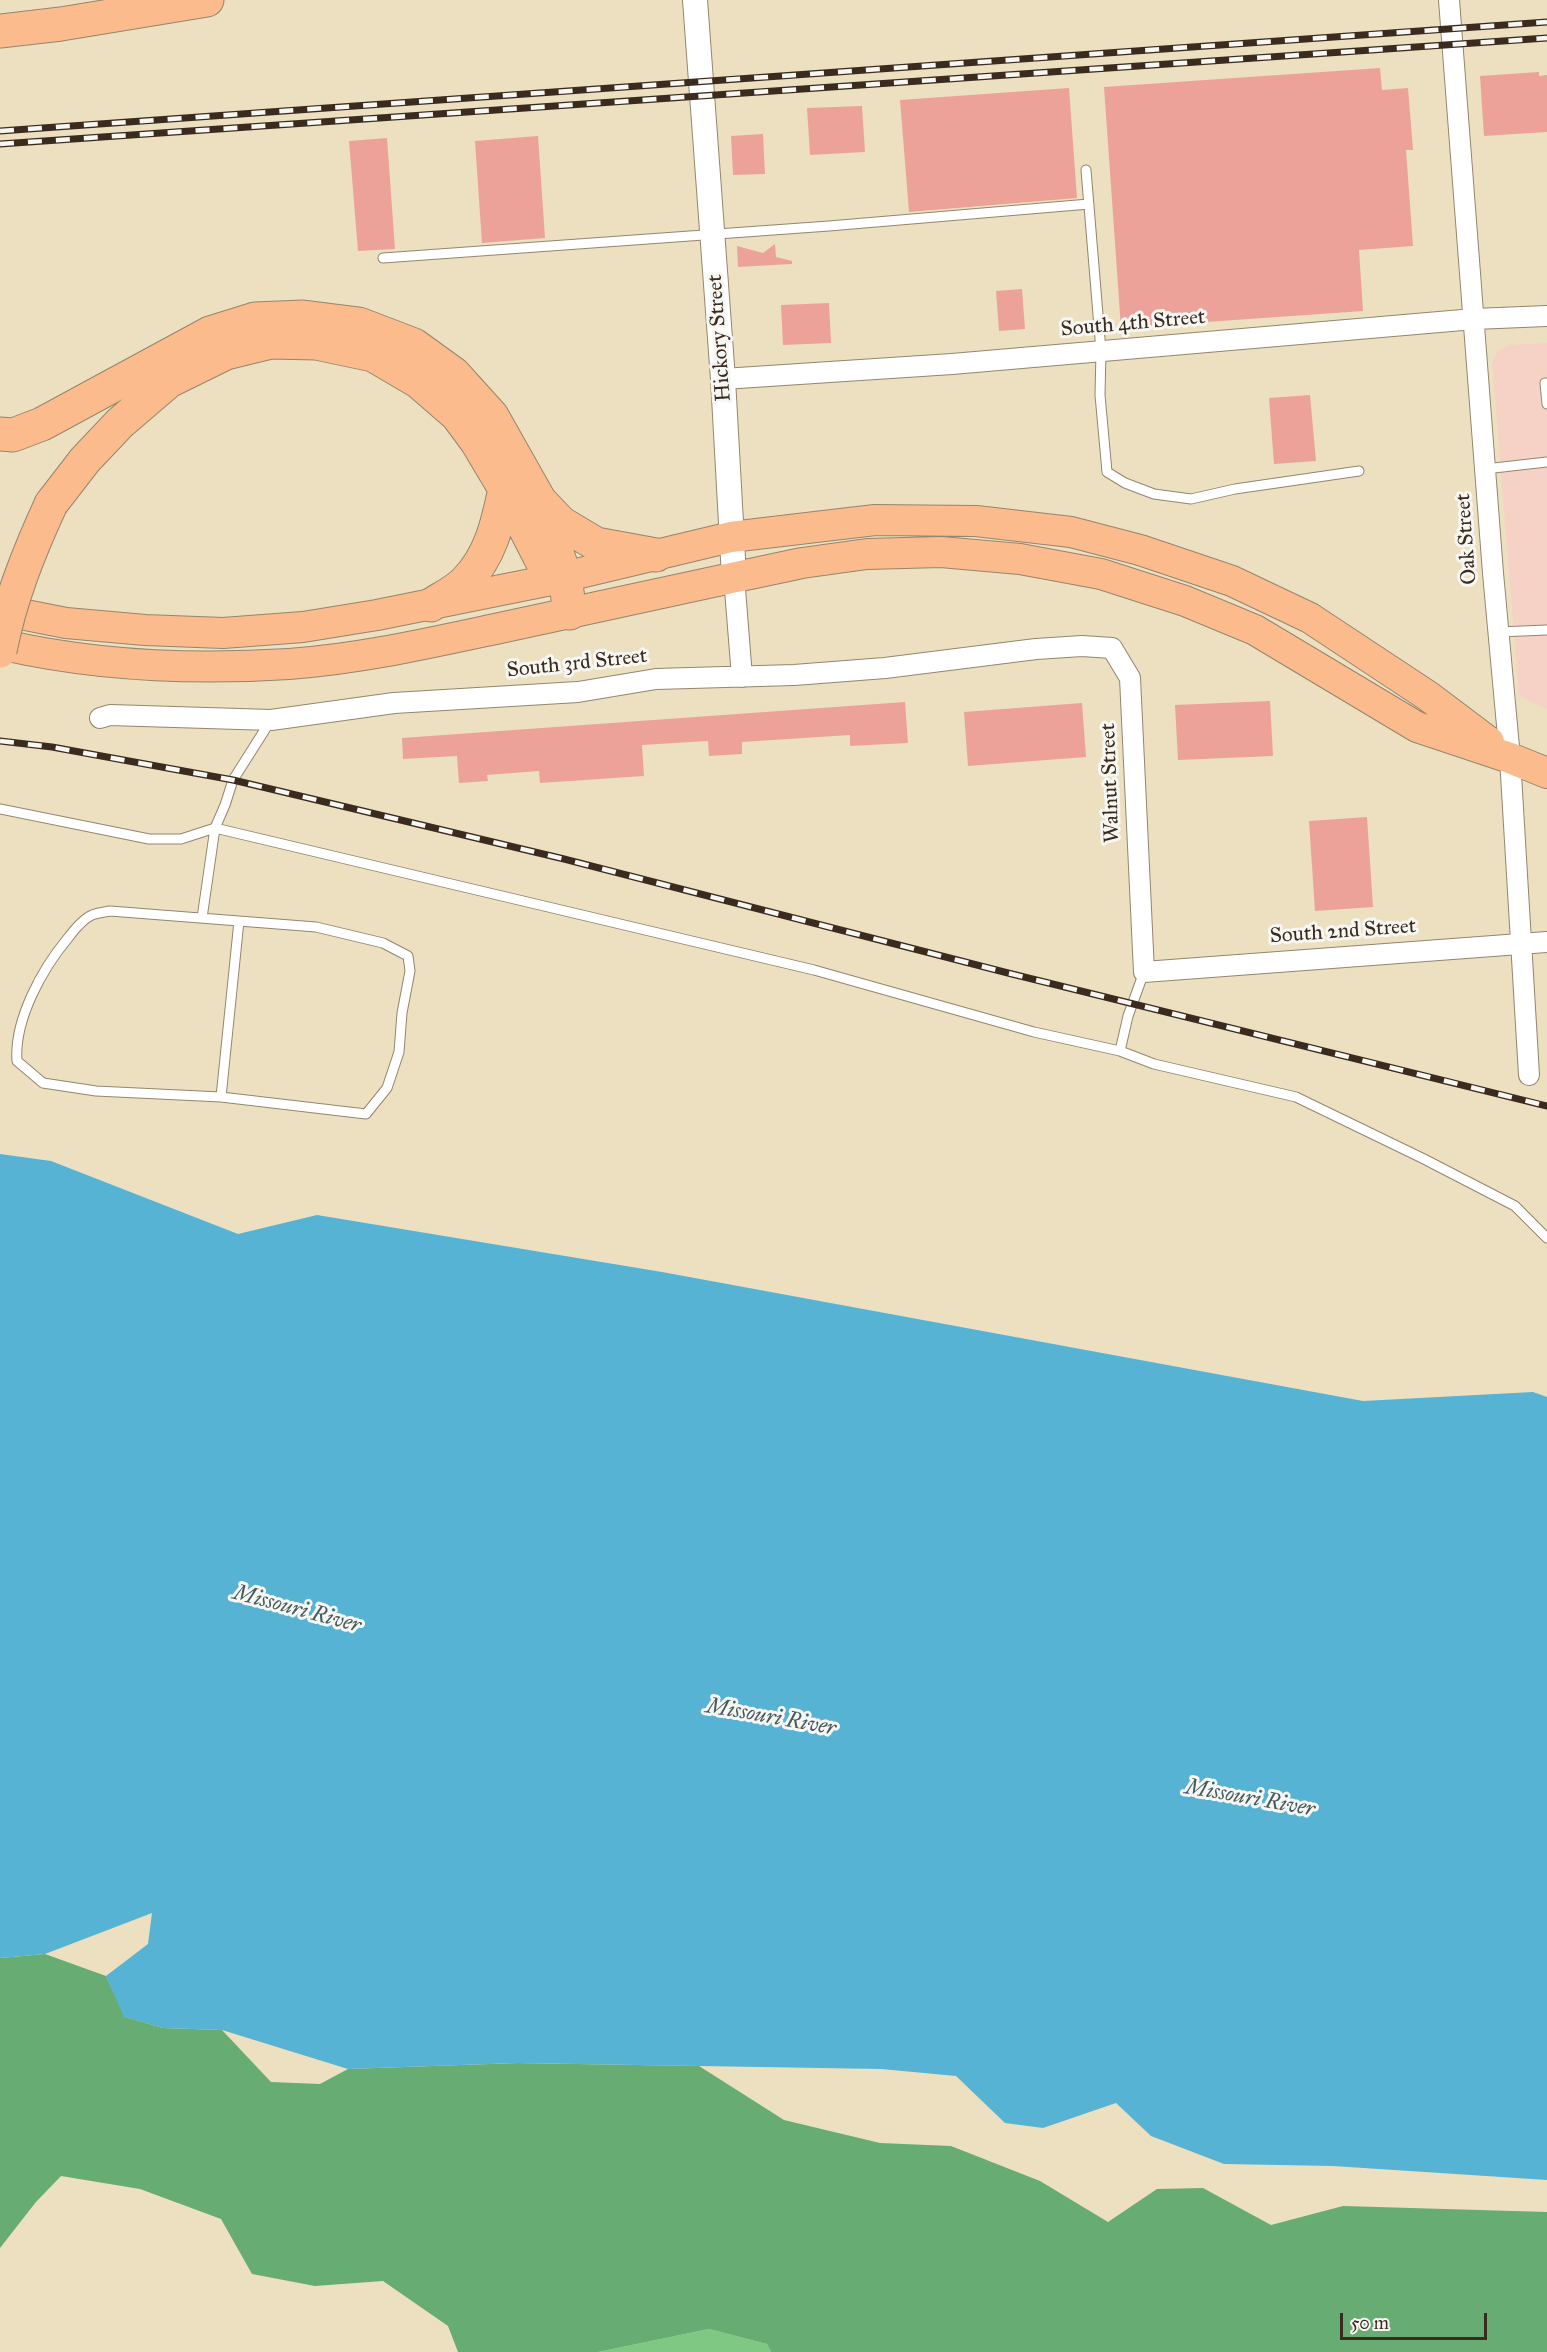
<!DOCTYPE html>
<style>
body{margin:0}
#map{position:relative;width:1547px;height:2352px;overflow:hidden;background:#ece0c0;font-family:"IM FELL Great Primer",serif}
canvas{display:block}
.scale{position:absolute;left:1340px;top:2313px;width:147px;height:27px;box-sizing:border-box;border:3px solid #3b2a1e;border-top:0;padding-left:8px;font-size:18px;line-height:21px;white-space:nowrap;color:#3b2a1e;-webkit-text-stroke:4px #f6f6f2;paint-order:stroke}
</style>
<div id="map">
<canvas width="1547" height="2352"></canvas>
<div class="scale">50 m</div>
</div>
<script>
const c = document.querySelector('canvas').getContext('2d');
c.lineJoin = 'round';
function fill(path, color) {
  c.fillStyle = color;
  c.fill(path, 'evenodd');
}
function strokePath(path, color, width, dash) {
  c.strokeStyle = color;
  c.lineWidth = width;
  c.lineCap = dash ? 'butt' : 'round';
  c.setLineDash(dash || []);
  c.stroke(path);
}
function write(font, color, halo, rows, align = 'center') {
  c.font = font + ' "IM FELL Great Primer",serif';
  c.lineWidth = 6;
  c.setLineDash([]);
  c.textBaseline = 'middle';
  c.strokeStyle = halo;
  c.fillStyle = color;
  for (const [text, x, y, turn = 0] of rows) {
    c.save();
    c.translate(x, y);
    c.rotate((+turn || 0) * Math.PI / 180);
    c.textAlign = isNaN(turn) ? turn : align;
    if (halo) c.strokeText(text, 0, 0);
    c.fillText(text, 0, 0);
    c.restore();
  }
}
const built = new Path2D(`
 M1547,343V709L1519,696L1492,362L1498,350L1511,345Z`);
const green = new Path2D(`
 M709,2329L767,2344L771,2352H598Z`);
const forest = new Path2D(`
 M45,1954L106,1976L125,2017L163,2028L222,2030L271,2082L320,2084L348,2069L517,2063L699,2066L784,2120L880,2143L951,2146L1040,2181L1108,2222L1157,2189L1203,2188L1271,2225L1343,2206L1547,2212V2352H771L767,2344L709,2329L598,2352H458L448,2326L383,2281L315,2286L252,2274L221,2219L140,2189L61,2176L36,2202L0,2248V1958Z`);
const water = new Path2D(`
 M0,1154L51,1161L238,1234L317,1215L662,1272L1363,1401L1533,1392L1547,1397V2180L1333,2166L1224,2164L1151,2136L1116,2103L1043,2128L1005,2123L956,2076L881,2069L517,2063L348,2069L222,2030L163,2028L124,2017L106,1976L148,1944L152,1913L45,1954L0,1958Z`);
const building = new Path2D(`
 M1380,68L1382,90L1408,88L1413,150H1406L1413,246L1359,250L1363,311L1121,328L1104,87Z
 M1539,72V76L1547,75V132L1484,136L1480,76Z
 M1069,88L1077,198L909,212L900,100Z
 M862,106L865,152L810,155L807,108Z
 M763,134L765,174L733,175L731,136Z
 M538,136L545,238L482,243L475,141Z
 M387,138L395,249L358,251L349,141Z
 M775,244L776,257L792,261V264L738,267L737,246L763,253Z
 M1022,289L1025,329L999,331L996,291Z
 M829,303L831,343L783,345L781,305Z
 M1310,395L1316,461L1274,464L1269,398Z
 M1270,701L1273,756L1178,760L1175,705Z
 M905,702L908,743L850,746V735L742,742V754L709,756L708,741L642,745L644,776L540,783L539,771L487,775L488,781L459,783L457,756L403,759L402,738Z
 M1082,703L1086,757L968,766L964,712Z
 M1367,817L1373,907L1315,911L1309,821Z`);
const service = new Path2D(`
 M1086,170L1101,351L1100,395L1107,472L1125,483L1154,494L1191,499L1235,489L1359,471
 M383,258L829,226L1089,204
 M1547,383H1545L1547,404
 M1485,469L1547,462
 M1498,632L1547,630
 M0,809L149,839H181L215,828L814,970L1034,1032L1120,1051L1154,1064L1296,1097L1424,1159L1515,1206L1547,1238
 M110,911L316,927L383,943L408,956L410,971L402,1013L399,1052L387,1088L366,1114L221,1097L96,1091L43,1083L17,1061C14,1020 42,969 68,938C74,930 83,919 92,915C97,913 105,912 110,911Z
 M202,918L215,828L225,805L233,780L271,720
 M1120,1051L1128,1016L1144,972
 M221,1097L239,921`);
const minor = new Path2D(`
 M1449,0L1493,573L1510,758L1529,1075
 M723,379L952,364L1474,319L1547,316
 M734,577L742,677
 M100,718L110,715L271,720L394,703L578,692L656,679L794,675L885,668L1036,649L1082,646L1112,648L1130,678L1144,972L1547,942`);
const tertiary = new Path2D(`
 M695,0L723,379L734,577`);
const primary = new Path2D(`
 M0,610L66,623L145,630L223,633L303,627L377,615L551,580L731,537L875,520L976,521L1071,532L1140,550L1232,581L1310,618L1428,696L1489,742
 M0,644C94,666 193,670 289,664C360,659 430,643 500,628C600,607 701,584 802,563L867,554L941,552L1020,559L1101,574L1185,601L1255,630L1417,727L1510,758L1547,773`);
const motorway = new Path2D(`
 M0,31L61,24L207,0
 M0,434L13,435L42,424L210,333L255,319L303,317L359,324L414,345L454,374L492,416L540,501L565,577L570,613
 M541,502L561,523L596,544L656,555
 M51,504L85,460L120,423L169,381L226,353L271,342L316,343L373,355L419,382L457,415L477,442L505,489L545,567
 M431,605C442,598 456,591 465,582C491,556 498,522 505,489`);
const rail = new Path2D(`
 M0,131L1547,22
 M0,144L1547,38
 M0,741L52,747L233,780L564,859L1008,973L1547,1106`);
const motorwayBridge = new Path2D(`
 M0,651C10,599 29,552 51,504`);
const streetNames = [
 ["South 4th Street",1133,324,-5],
 ["Hickory Street",720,338,-94],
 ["Oak Street",1467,539,-94],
 ["South 3rd Street",577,664,-6],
 ["Walnut Street",1111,783,-92],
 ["South 2nd Street",1343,932,-4]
];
const waterNames = [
 ["Missouri River",297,1610,15],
 ["Missouri River",771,1718,10],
 ["Missouri River",1250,1799,10]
];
fill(built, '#f6d1c5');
fill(green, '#7fc884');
fill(forest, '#67ac72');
fill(water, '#56b3d4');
fill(building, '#eca298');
strokePath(service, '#94856f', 11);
strokePath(minor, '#94856f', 22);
strokePath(tertiary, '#94856f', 26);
strokePath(primary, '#94856f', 32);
strokePath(motorway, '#94856f', 35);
strokePath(service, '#fff', 9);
strokePath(minor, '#fff', 20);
strokePath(tertiary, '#fff', 24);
strokePath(primary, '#fbbb8c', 30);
strokePath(motorway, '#fbbb8c', 33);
strokePath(rail, '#3b2a1e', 7);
strokePath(rail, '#f6f6f2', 4.5, [14]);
strokePath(motorwayBridge, '#94856f', 35, []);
strokePath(motorwayBridge, '#fbbb8c', 33);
write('21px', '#3b2a1e', '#f6f6f2', streetNames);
write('italic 22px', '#445a5e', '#f6f6f2', waterNames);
</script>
